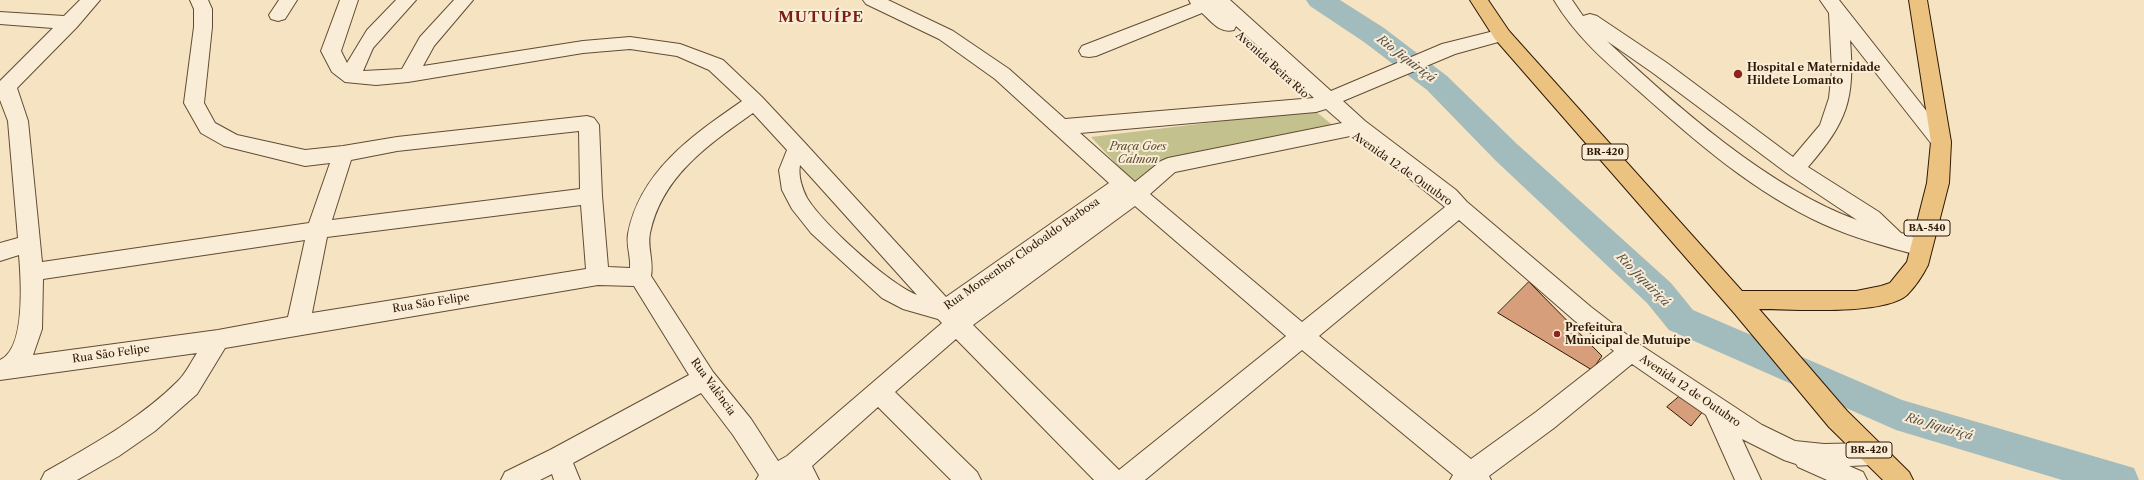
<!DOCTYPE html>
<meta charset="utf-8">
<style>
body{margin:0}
canvas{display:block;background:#f6e3c1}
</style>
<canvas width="2144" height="480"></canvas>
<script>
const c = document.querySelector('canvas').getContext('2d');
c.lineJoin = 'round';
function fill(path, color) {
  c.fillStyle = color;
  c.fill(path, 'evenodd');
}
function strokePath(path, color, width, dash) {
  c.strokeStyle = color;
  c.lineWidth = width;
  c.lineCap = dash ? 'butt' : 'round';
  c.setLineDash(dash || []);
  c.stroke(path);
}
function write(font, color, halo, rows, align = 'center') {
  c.font = font + ' "Libre Caslon Text",serif';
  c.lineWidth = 4;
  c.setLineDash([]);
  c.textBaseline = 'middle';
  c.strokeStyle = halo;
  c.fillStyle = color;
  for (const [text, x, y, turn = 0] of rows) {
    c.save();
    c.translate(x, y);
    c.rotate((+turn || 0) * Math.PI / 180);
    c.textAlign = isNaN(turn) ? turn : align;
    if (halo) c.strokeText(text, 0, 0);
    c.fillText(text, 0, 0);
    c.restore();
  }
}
const green = new Path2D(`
 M1314,110L1336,128L1134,183L1091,137Z`);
const river = new Path2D(`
 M1306,0H1340L1384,28L1447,76L1517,144L1671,283L1693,310L1902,400L2134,468L2139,480H2062L1896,430L1669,330L1647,303L1495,160L1427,90L1364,42L1310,6Z`);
const building = new Path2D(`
 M1529,282L1602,356L1592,370L1498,313Z
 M1680,396L1704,410L1691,426L1667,407Z`);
const minor = new Path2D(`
 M80,0H100L77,27L17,88L28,121L42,262L309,223L330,163L305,166L224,146L201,133L184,103L194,27V9L190,0H208L212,9V27L204,103L215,123L237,135L305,150L343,146L397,137L587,116L594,118L599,125L602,196L608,267L630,268C631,257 626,245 628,234C640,171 693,135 742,101L709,70L677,56L630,49L583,53L408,82L376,85L345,82L332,72L321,51L340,0H358L341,51L347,63L367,30L396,0H416L373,48L363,71L402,69L420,37L454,0H473L434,46L423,66L583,41L630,37L680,44L723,60L762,97L805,143L946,297L1109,183L995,79L939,39L866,4L863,0H888L953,31L1009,69L1065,119L1314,98L1236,26L1234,30C1220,34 1212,22 1202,13L1096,56L1089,57L1082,56L1079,51L1082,46L1191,4L1189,0H1230L1331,91L1442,44L1502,29L1509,31L1511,35L1509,39L1455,54L1343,101L1365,121L1456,190L1467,202L1591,307L1639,344L1762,425L1795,441L1824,444L1872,443L1881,446L1885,454L1881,462L1872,465L1849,466L1863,472L1867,480H1827L1798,467L1796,464L1784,460L1742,439L1761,480H1735L1706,415L1632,364L1554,428L1489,476L1491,480H1450L1453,475L1302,350L1145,480H1094L956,339L895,392L977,472L981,480H951L878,407L812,466L819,480H756L759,475L733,435L701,393L573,463L580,480H554L552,474L540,480H501L505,472L550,450L689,375L634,286L598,285L225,348L197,394L155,431L119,456L77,480H41L45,472C92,445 140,419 178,381C186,373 191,362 197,353L0,380V360C26,349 21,279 19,255L0,261V243L18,238L8,121L0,100V81L53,28L0,24V12L64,16ZM1326,109L1342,123L1168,158L1161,161L1135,182L1080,133L1316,112ZM753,113L787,150L779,170L782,190L792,209L811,233L882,298L903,309L938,319L942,323L787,456L778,461L751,419L713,372L651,276C654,261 647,247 650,233C662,176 708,145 753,113ZM579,131L580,189L332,220L351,160L397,151ZM1355,135L1445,207L1302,322L1150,194L1175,172ZM800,165L917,295C888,283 823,224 807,198C802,188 798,176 800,165ZM581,205L586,269L312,313L327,237ZM1135,206L1286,336L1119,470L973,325ZM1459,220L1575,321L1614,351L1536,412L1471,459L1319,336ZM305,240L288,317L218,330L33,355L42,329L43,279Z
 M279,0H297L285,19L278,21L271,19L269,15Z
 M1554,0H1572L1583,16L1590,14L1597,16L1667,63L1793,157L1820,125L1829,98L1832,70L1829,13L1820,0H1839L1951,142L1948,147L1941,149L1934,147L1850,40C1855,100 1847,122 1808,167L1879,212L1901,233L1929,241L1932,247L1929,253L1921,256C1888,247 1854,238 1823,224C1755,193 1696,142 1640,92C1608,64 1576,37 1554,0ZM1607,41L1653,73L1788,174L1857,220C1767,187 1676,106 1607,41Z`);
const major = new Path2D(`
 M1470,0H1488L1509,31L1742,291H1856L1881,286L1890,283L1907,262L1927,183L1931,142L1909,0H1927L1951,142L1949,183L1928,265C1923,275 1915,287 1907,295C1883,316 1791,309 1759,309L1847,411L1909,472L1913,480H1883L1829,427L1735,314L1495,39Z`);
const markers = [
 [1738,74,5,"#8f2418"],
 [1557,334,4,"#8f2418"]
];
const shields = [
 [1605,152,46],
 [1927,228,46],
 [1869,450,46]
];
const shieldNames = [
 ["BR-420",1605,152],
 ["BA-540",1927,228],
 ["BR-420",1869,450]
];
const streetNames = [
 ["Avenida Beira Rio",1272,65,42],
 ["Avenida 12 de Outubro",1402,169,35],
 ["Rua Monsenhor Clodoaldo Barbosa",1022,254,-35],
 ["Rua São Felipe",431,303,-9],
 ["Rua São Felipe",111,354,-8],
 ["Rua Valência",713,387,54],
 ["Avenida 12 de Outubro",1690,391,34]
];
const poiNames = [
 ["Hospital e Maternidade",1747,68],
 ["Hildete Lomanto",1747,81],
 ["Prefeitura",1565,328],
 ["Municipal de Mutuípe",1565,341]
];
const parkNames = [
 ["Praça Goes",1138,147],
 ["Calmon",1138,160]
];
const waterNames = [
 ["Rio Jiquiriçá",1406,59,37],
 ["Rio Jiquiriçá",1643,280,45],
 ["Rio Jiquiriçá",1939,427,16]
];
const districtNames = [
 ["MUTUÍPE",821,18]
];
fill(green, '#c3c18e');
fill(river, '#a2bbbd');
fill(building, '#d79e7c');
strokePath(building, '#301905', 1);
strokePath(minor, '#624c34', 2);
strokePath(major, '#301905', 2);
fill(minor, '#f9edd7');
fill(major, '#ebc280');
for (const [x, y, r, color] of markers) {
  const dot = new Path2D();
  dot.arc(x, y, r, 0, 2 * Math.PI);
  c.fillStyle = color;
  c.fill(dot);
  strokePath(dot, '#f9edd7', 1.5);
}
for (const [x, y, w] of shields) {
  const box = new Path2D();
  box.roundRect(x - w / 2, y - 8, w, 16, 3);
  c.fillStyle = '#f9edd7';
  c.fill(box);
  strokePath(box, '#301905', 1);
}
write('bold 10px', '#301905', null, shieldNames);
write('11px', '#301905', '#f9edd7', streetNames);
write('bold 11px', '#301905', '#f9edd7', poiNames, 'left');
write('italic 11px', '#5c4b2e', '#f9edd7', parkNames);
write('italic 12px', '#585245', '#f9edd7', waterNames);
c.letterSpacing = '1px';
write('bold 15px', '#7a1f14', '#f9edd7', districtNames);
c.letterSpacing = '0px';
</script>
